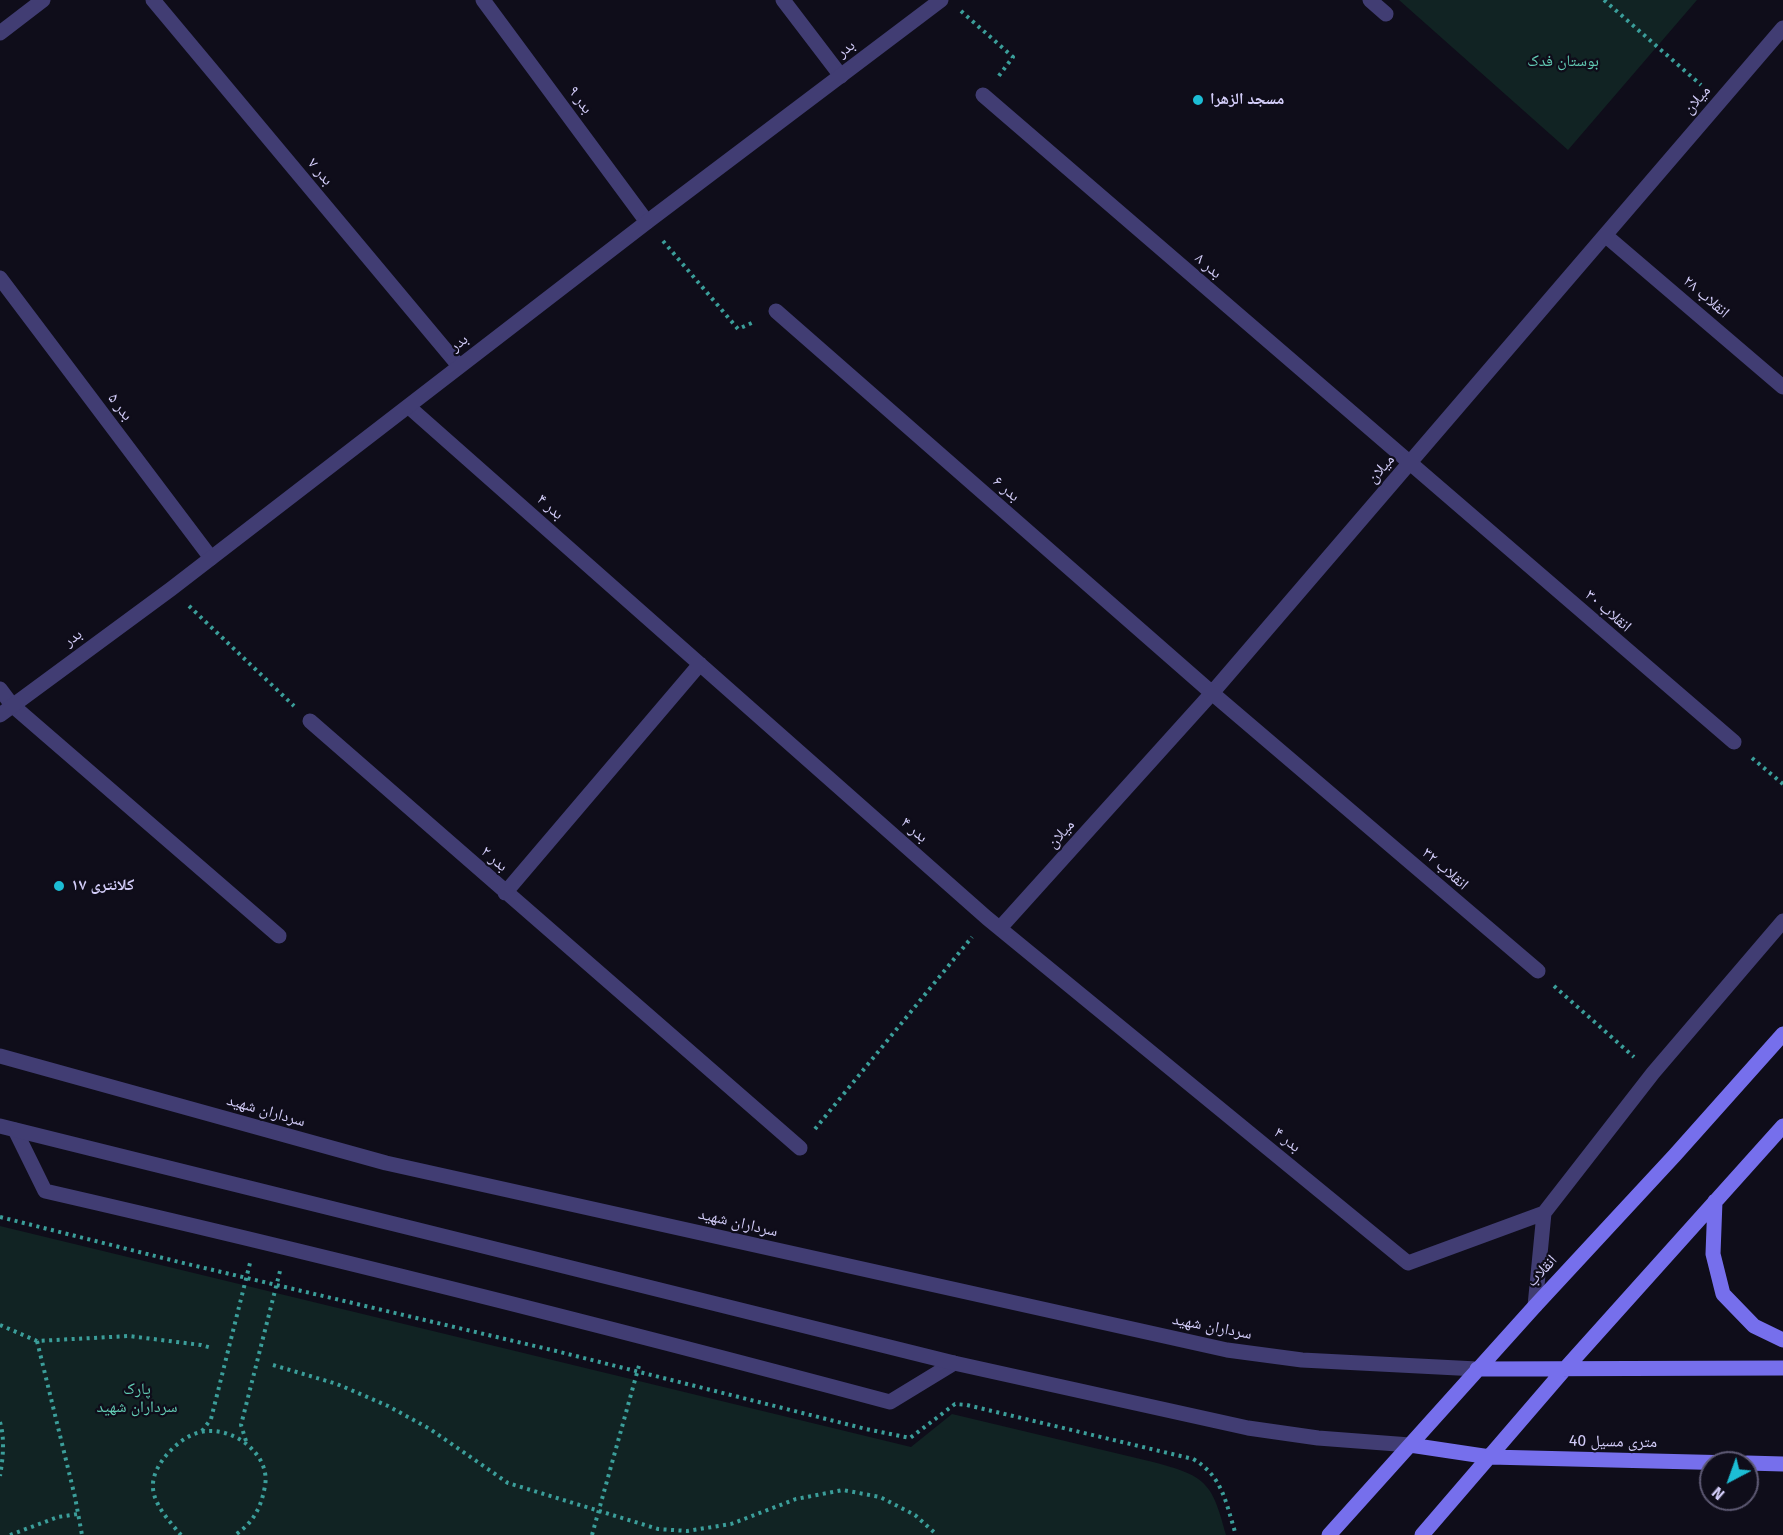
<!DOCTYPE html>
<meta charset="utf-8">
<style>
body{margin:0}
#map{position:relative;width:1783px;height:1535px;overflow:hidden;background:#0f0d1a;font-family:"Fira Sans",sans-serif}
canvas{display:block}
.north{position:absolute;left:1699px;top:1451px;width:60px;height:60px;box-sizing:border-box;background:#0f0d1a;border:2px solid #5d5973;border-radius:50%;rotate:221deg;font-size:16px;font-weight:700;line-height:24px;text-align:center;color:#d2ccf8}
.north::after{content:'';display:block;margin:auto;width:21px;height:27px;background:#1cbdd5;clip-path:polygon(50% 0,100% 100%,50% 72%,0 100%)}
</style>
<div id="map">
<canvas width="1783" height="1535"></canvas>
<div class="north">N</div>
</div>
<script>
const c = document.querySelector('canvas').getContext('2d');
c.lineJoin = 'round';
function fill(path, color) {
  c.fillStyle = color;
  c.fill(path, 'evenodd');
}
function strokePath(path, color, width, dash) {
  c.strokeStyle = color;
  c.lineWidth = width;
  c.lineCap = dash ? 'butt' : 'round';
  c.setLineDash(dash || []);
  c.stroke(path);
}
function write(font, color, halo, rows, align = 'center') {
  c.font = font + ' "Fira Sans","Noto Naskh Arabic",sans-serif';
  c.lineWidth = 4.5;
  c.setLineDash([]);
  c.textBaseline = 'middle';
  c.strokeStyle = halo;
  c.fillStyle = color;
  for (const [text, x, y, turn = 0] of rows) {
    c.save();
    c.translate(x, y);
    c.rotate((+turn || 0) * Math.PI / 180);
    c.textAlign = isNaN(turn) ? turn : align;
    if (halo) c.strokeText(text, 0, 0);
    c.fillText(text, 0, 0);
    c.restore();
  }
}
const green = new Path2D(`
 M1399,0H1697L1568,150Z
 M0,1226L911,1447L952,1414L1153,1462C1205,1476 1212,1481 1226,1535H0Z`);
const path = new Path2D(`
 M1604,0L1701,85
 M961,11L1013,57L998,77
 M663,241L738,329L754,322
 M189,606L294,706
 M1752,758L1783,784
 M1554,986L1634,1057
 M815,1129L972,937
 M0,1217L179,1262L556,1351L866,1429L910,1438L955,1404L967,1405L1193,1459C1223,1476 1226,1504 1236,1535
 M0,1325L37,1341L129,1336L201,1345L212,1348
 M37,1341L75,1497L82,1535
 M273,1365L337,1384L388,1406L430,1429L508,1483L658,1529L687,1531L731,1524L796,1499L843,1490L880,1497L915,1515L937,1535
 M0,1422C5,1439 3,1458 0,1476
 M202,1431L211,1419L250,1263
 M246,1441L241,1425L280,1271
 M10,1535L58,1517L78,1514
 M181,1535C170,1522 154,1505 153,1488C152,1477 158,1466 164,1458C173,1447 186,1435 201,1432C232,1425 271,1454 265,1486C261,1508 253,1523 235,1535
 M592,1535L640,1362`);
const minor = new Path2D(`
 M153,0L459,366
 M483,0L647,222
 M783,0L841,76
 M1370,0L1386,14
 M0,33L43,0
 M983,95L1734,742
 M1605,235L1783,387
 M0,278L211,558
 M776,311L1212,693L1538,971
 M409,407L987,918L1408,1263L1544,1213
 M0,689L12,705L279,936
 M310,721L800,1148
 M505,893L700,664
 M1000,928L1212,693L1783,28
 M15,1130L45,1191C328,1256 609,1327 890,1402L954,1363
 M1535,1306L1544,1213L1653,1073L1783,921`);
const tertiary = new Path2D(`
 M0,715L171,589L647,222L941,0
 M0,1056L386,1163L1227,1350L1302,1360L1477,1369
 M0,1126L954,1363L1248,1428L1318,1438L1410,1445`);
const secondary = new Path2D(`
 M1715,1201L1713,1254L1723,1294L1754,1326L1783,1340
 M1477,1369L1783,1368
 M1410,1445L1490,1457L1735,1463
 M1747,1463L1783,1464
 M1329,1535L1535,1306L1675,1155L1783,1034
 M1422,1535L1564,1370L1783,1126`);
const markers = [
 [1198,100,6,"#1cbdd5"],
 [59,886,6,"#1cbdd5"]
];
const streetNames = [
 ["بدر",846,49,-37],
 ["بدر ۹",580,100,54],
 ["میلان",1697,100,-49],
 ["بدر ۷",320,172,50],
 ["بدر ۸",1208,266,41],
 ["انقلاب ۲۸",1706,297,41],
 ["بدر",459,343,-38],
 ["بدر ۵",120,407,53],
 ["میلان",1381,469,-49],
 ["بدر ۶",1006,489,41],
 ["بدر ۴",550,507,42],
 ["انقلاب ۳۰",1608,611,41],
 ["بدر",73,638,-36],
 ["بدر ۴",914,830,41],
 ["میلان",1061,834,-48],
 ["بدر ۲",494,859,41],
 ["انقلاب ۳۲",1445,869,41],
 ["سرداران شهید",266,1111,16],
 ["بدر ۴",1287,1140,39],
 ["سرداران شهید",738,1223,13],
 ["انقلاب",1542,1271,-47],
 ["سرداران شهید",1212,1327,11],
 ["40 متری مسیل",1613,1442,1]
];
const parkNames = [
 ["بوستان فدک",1563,62],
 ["پارک",137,1390],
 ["سرداران شهید",137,1408]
];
const poiNames = [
 ["مسجد الزهرا",1210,100],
 ["کلانتری ۱۷",71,886]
];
fill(green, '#112323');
strokePath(path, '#3b9e9a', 4, [3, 4.5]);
strokePath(minor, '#413d73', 15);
strokePath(tertiary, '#413d73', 15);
strokePath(secondary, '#766fec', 15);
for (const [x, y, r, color] of markers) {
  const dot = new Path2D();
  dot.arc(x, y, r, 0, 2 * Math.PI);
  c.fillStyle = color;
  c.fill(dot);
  strokePath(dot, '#0f0d1a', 2);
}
write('16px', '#d2ccf8', '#0f0d1a', streetNames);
write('16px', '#63ceb6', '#0f0d1a', parkNames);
write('bold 16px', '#d2ccf8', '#0f0d1a', poiNames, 'left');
</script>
